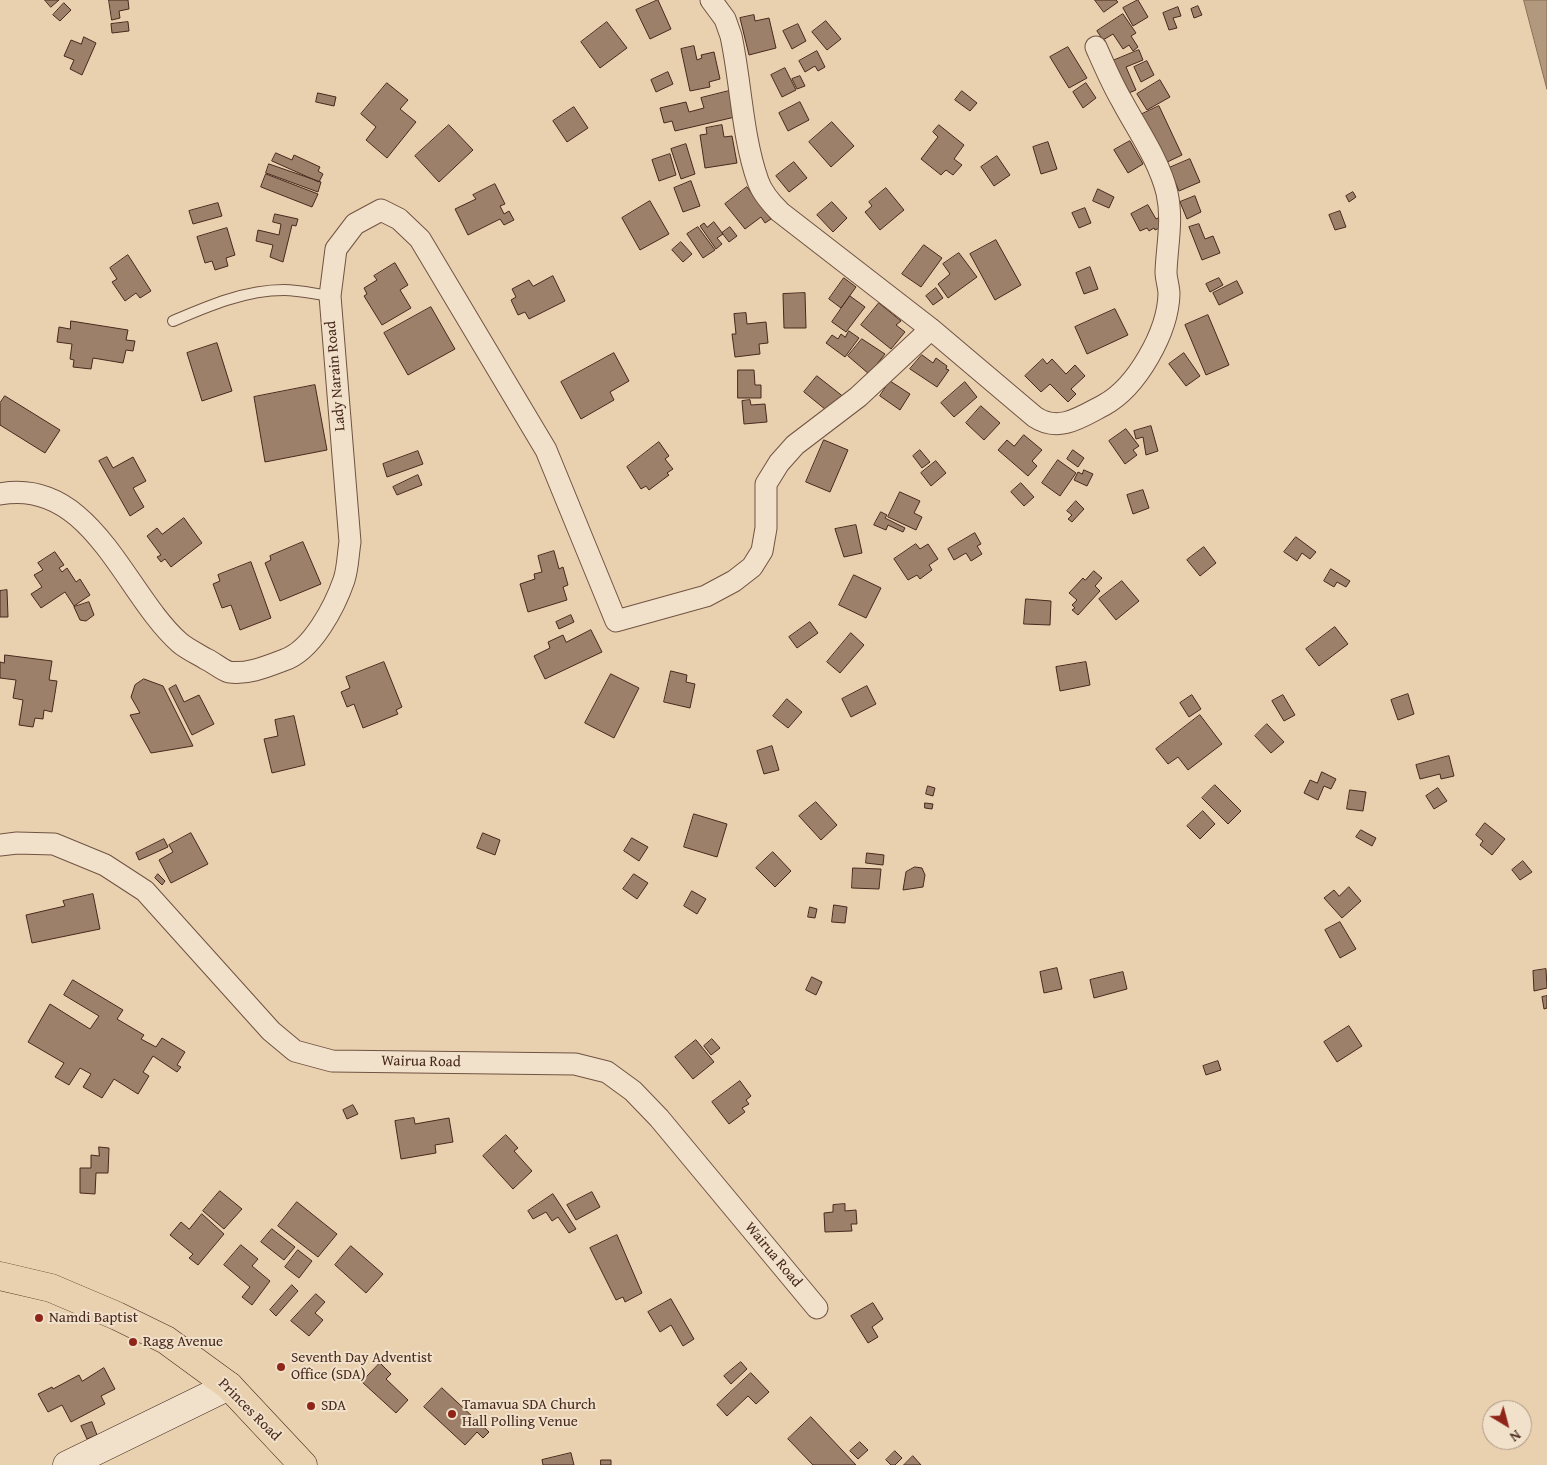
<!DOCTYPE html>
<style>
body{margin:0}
#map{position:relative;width:1547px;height:1465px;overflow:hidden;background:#e9d1af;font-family:"Gentium Book Plus",serif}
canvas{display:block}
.north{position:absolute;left:1482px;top:1400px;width:50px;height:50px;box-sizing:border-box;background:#f1e1cb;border:1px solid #ad9785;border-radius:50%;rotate:143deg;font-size:14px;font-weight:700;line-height:20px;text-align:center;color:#48291d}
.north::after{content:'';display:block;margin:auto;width:18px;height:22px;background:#8f2418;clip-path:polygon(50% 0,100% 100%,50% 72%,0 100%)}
</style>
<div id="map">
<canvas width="1547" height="1465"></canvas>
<div class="north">N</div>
</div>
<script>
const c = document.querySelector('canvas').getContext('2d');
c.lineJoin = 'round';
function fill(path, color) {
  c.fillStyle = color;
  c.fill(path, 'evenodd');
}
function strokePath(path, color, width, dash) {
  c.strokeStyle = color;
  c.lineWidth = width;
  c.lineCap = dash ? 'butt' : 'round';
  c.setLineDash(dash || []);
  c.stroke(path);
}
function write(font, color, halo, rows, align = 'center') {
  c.font = font + ' "Gentium Book Plus",serif';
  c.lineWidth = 4;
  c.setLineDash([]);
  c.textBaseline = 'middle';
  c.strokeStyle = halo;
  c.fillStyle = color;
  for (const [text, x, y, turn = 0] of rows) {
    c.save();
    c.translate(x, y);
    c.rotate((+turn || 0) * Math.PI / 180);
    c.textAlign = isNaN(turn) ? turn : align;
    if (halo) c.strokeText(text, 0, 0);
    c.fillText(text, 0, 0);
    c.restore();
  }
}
const water = new Path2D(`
 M1524,0H1547V89Z`);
const building = new Path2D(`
 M45,0H59L51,7Z
 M109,0H128L129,9L119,11L120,18L112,20Z
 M658,0L671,29L650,39L636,10Z
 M1095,0H1116L1118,2L1104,12Z
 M1138,0L1148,17L1133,26L1123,8Z
 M64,3L71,10L60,21L53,15Z
 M1198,6L1202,15L1194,18L1191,9Z
 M1178,7L1181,16L1173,18L1177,28L1169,30L1163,13Z
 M1123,14L1136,33L1131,36L1138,47L1133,51L1129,45L1123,49L1113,34L1103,40L1097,31Z
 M754,15L755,21L769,18L776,48L749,55L740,18Z
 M826,21L841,39L827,50L812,32Z
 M128,22L129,31L112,33L111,24Z
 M607,22L627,48L600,68L581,42Z
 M798,24L806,41L792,49L783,31Z
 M84,37L96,43L82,75L70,69L74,60L64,56L71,40L81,44Z
 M694,46L697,60L702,58L701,55L714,52L720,79L709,82L710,87L690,91L681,49Z
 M1068,47L1087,78L1069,88L1050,57Z
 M1139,50L1143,60L1126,67L1136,90L1124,95L1110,62Z
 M817,51L825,67L818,71L815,66L805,72L799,61Z
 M1147,61L1154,75L1141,82L1134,67Z
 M785,68L796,90L782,97L771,75Z
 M668,72L673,84L656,92L651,80Z
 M800,76L805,86L797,89L792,79Z
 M1160,80L1170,97L1147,110L1137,94Z
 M387,83L408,100L400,109L416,122L387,158L366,140L376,127L361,114Z
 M1086,83L1096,98L1083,108L1073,92Z
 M729,91L735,117L675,131L672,121L664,123L660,108L686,102L689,112L704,108L701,98Z
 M962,91L977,103L970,111L955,100Z
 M318,93L336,97L334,106L316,102Z
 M800,102L809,120L788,131L779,113Z
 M1159,106L1182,155L1161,165L1138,116Z
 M574,107L588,128L567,142L553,121Z
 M832,122L854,146L831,167L809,142Z
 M449,125L473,150L439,182L415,156Z
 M722,125L724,137L732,136L737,163L705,168L700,135L707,134L706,128Z
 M939,125L964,145L954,159L962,165L953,175L946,170L941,175L921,159L938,137L933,132Z
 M1130,141L1143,164L1128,173L1114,150Z
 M1048,142L1057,169L1041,174L1033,147Z
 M686,144L695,174L681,179L671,149Z
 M276,153L292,160L294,155L320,167L318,171L323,174L319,182L272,161Z
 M670,154L676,175L659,181L652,160Z
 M997,156L1010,175L994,186L981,167Z
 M1190,159L1200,182L1179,191L1169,168Z
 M794,162L807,178L789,192L776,176Z
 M269,164L321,182L318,192L266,173Z
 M266,174L318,194L312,207L261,187Z
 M691,181L700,206L683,212L674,188Z
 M495,184L505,204L500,206L504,214L509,211L514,220L504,225L500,219L468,235L455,209L476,199L473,195Z
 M747,187L771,219L765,223L761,217L745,229L725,204Z
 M886,188L904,210L880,230L865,212L872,206L869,202Z
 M1098,189L1114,197L1109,208L1093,201Z
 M1353,192L1356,197L1349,202L1346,196Z
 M1195,196L1201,212L1187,219L1180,202Z
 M650,201L669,234L640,250L622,218Z
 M832,202L847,218L833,232L817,215Z
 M218,203L222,216L193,224L189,211Z
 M1148,205L1156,219L1160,217L1168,224L1155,230L1154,228L1149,231L1147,228L1140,231L1131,214Z
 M1085,208L1091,223L1079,228L1072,213Z
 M1340,211L1346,227L1335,230L1329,215Z
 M275,214L298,219L296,226L292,225L283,262L270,257L273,245L256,241L258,230L279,235L281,224L273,222Z
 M714,222L723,234L717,238L722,244L716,249L700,226L704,223L707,227Z
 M1199,224L1205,239L1213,236L1220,253L1202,260L1189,227Z
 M698,227L715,250L703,258L687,234Z
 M730,227L737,236L729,242L722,233Z
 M227,228L235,255L226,258L228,266L215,270L212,261L205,263L197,237Z
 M996,240L1021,285L995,300L970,254Z
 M681,242L692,254L683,262L672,250Z
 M924,245L942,258L921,287L902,274Z
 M959,253L977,277L948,298L938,284L950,274L943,264Z
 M128,255L151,291L140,298L136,293L125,301L112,282L117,279L110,268Z
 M395,263L408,285L400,290L411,308L382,325L364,296L367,294L364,288L377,280L374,276Z
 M1090,267L1098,289L1084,294L1076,273Z
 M553,276L565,301L529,319L525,312L518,315L511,300L516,297L512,289L529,280L533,286Z
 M844,278L856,287L841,308L829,299Z
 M1219,278L1223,285L1210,292L1206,284Z
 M1237,281L1243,293L1219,305L1213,293Z
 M936,288L943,298L933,305L926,296Z
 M805,293L806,328H784L783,294Z
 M850,296L865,307L846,332L832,322Z
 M879,303L901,321L896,325L905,332L891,349L861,325Z
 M431,307L455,349L408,375L384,333Z
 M1115,309L1128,335L1087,354L1075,327Z
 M746,313L747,324L766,322L768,343L759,344L760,354L735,357L732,334H736L734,314Z
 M1208,315L1229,365L1206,375L1185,325Z
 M71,321L128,330L126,340L135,341L133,351L126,350L123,363L93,358L91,369L73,367L74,360L70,359L72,344L57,342L59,327L70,329Z
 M849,331L859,338L845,357L826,343L832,335L838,339L841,334L845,337Z
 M862,339L885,354L869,374L848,356Z
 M217,343L232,391L202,401L187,353Z
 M614,353L629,381L610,392L614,400L581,419L561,382Z
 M1184,353L1200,376L1186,386L1169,364Z
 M922,355L933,363L936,358L947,366L946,369L949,370L937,387L910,369Z
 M1043,359L1047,364L1052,359L1066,374L1075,365L1085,376L1071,389L1076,394L1068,402L1050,384L1041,392L1025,376Z
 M738,370H754L755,385H761V398H738Z
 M817,376L845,398L831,414L804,392Z
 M890,381L910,394L900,410L880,396Z
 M965,382L977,397L954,417L941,403Z
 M315,385L327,450L265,462L254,397Z
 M5,396L60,430L45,453L0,425V403Z
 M750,400L751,405L765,404L767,422L744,424L742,401Z
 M981,406L1000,423L984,440L966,423Z
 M1151,426L1158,451L1146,455L1143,437L1136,439L1134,431Z
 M1126,429L1139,446L1133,450L1137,455L1125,464L1109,441Z
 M1024,435L1042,450L1032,461L1037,466L1028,476L998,450L1007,440L1014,446Z
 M824,440L848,450L830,492L806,482Z
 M659,442L669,456L665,459L673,469L667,473L669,475L649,490L646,486L641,489L627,467Z
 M920,450L930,462L922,468L913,456Z
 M1073,450L1084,458L1078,467L1067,459Z
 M418,451L423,464L387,477L383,464Z
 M107,457L113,468L133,457L146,481L133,488L144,507L130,516L99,461Z
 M1058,460L1076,473L1060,496L1042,483Z
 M936,461L946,473L931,486L921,473Z
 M1084,470L1093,474L1087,486L1074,480L1078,472L1082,474Z
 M418,475L422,485L397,495L393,487Z
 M1021,483L1034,497L1024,506L1011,492Z
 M1143,490L1149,508L1133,514L1127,495Z
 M900,492L920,501L914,513L922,517L916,530L888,517Z
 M1076,501L1084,509L1072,522L1068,519L1072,515L1067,511Z
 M881,512L887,515L885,518L905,528L903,532L888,525L886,530L874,525Z
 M184,518L202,543L171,567L165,559L161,562L157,557L161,555L147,536L157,528L162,534Z
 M856,525L862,553L844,557L835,529Z
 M975,533L981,544L977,546L982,554L971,561L966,553L954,560L948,549Z
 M1296,537L1316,552L1310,559L1302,553L1297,561L1284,552Z
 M303,542L321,584L280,601L265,563L271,560L270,556Z
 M916,544L920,549L928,544L938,559L929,565L932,570L920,579L917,575L908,580L894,559Z
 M1204,547L1216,563L1200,576L1187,560Z
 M554,551L559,569L563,567L568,585L563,587L567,600L528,612L520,584L535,579L534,574L542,572L538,556Z
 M55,552L64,565L59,568L62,572L67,568L76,582L80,579L90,595L74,606L65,592L41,608L31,594L42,587L34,575L43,570L38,563Z
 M251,562L271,618L240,630L231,605L222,608L213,584L220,581L218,575Z
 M1331,569L1350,581L1346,587L1337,582L1334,587L1324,581Z
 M1094,571L1102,578L1095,586L1100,591L1078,615L1072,610L1075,608L1072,605L1077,600L1069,593L1083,578L1085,580Z
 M854,575L881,588L866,618L839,605Z
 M1122,581L1139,601L1116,620L1099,599Z
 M7,590L8,617H0V591Z
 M1026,599L1051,601L1050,625L1024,624Z
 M89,602L94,615L86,621L80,620L74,607Z
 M571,615L574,622L559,629L556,622Z
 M810,622L818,633L797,648L789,637Z
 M1335,627L1348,644L1319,666L1306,649Z
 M591,630L602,652L545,679L534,656L550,648L548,642L563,635L566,642Z
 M851,633L864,645L840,673L827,662Z
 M5,655L52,661L49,680L57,681L52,712L44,710L43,719L35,718L33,727L19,725L23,700L13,698L16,680L0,678V662L4,663Z
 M384,662L402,707L396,710L398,714L363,728L354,704L347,707L341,692L350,688L346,677Z
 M1086,662L1090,685L1060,691L1056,667Z
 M671,671L687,675L686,682L695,684L690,708L664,702Z
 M611,674L639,688L614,738L585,723Z
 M144,679L163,686L193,746L151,753L130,715L140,713L131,697L135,685Z
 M176,685L184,702L199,695L214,724L192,735L169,689Z
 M867,686L876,704L851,717L842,699Z
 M1408,694L1414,714L1398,720L1391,700Z
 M1192,695L1201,709L1189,717L1180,703Z
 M1283,695L1295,715L1284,721L1272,701Z
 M787,699L802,712L788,728L773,716Z
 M1200,715L1222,744L1188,770L1178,757L1168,764L1156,749Z
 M294,716L305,765L272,773L264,739L278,736L275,720Z
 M1267,724L1284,742L1271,753L1255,736Z
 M772,746L779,770L764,774L757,751Z
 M1449,756L1454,776L1441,779L1440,774L1420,779L1416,765Z
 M1322,772L1336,779L1331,789L1324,786L1318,800L1304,793L1310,780L1317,783Z
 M1215,785L1241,811L1228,824L1202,798Z
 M928,786L935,788L933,796L926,794Z
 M1438,788L1447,801L1434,809L1426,796Z
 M1350,790L1366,792L1363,811L1347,809Z
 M816,802L837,825L821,840L799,816Z
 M925,803L933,804L932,809L925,808Z
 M1203,811L1215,824L1200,839L1187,826Z
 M694,814L727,824L717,857L684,847Z
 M1485,823L1505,839L1492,855L1480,845L1483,841L1476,835Z
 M1361,830L1376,838L1372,846L1356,837Z
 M191,833L208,864L171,883L159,860L173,852L169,845Z
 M483,833L500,840L495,855L477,848Z
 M632,838L648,847L639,861L624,851Z
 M164,839L168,847L139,860L136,853Z
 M773,852L791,871L775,887L756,868Z
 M867,853L884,855L883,865L866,863Z
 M1523,861L1532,872L1520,880L1512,870Z
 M915,867L922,868L925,875L923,887L903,890L906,872Z
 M853,868L881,869L879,889L852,888Z
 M158,874L165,881L162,885L155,878Z
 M634,874L648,883L637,899L623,889Z
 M1349,887L1361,901L1342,918L1324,898L1334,890L1339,896Z
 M692,891L706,899L697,914L684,906Z
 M93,894L100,929L32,943L26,915L65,906L63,901Z
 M834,905L847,907L845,923L832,922Z
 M810,907L817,909L815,918L808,917Z
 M1340,922L1356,949L1340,958L1325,930Z
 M1057,968L1062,989L1044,993L1040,972Z
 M1546,969L1547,988L1534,991L1533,971Z
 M1123,972L1127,989L1094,998L1090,980Z
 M812,977L822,982L816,995L806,990Z
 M73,980L123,1010L117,1019L144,1035L141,1039L156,1047L162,1038L185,1052L177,1065L181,1067L177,1072L153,1056L143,1072L149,1076L138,1094L114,1079L102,1098L83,1087L91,1074L80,1068L69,1085L55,1077L64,1063L28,1042L50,1004L90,1029L99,1016L64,995Z
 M1547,996V1008L1544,1009L1542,997Z
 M1349,1026L1362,1046L1337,1062L1324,1042Z
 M712,1039L720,1048L711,1055L704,1046Z
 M696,1040L714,1062L693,1079L675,1057Z
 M1218,1061L1221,1070L1206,1075L1203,1066Z
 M740,1081L751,1096L746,1100L749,1104L742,1108L745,1112L729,1124L712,1102Z
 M353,1105L358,1114L347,1119L343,1110Z
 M414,1118L415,1124L449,1118L453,1142L435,1145L436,1153L401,1159L395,1121Z
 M506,1135L518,1148L514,1151L532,1171L513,1189L483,1156Z
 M99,1147L109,1148L108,1173H96L95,1194L80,1193V1168H91V1155L99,1156Z
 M220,1191L242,1209L224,1229L203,1211Z
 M592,1192L600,1207L576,1220L567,1205Z
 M553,1194L576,1229L569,1233L558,1217L552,1221L546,1212L533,1219L528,1211Z
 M297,1202L337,1234L318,1257L278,1226Z
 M845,1204V1211L856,1210L857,1224H851L852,1231L825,1232L824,1213L833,1212V1205Z
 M202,1214L224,1234L198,1265L189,1258L193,1254L170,1235L181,1222L189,1229Z
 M272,1229L295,1247L284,1260L261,1242Z
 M617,1235L642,1293L625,1302L623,1297L616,1300L590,1248Z
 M241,1245L258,1259L252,1266L270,1281L252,1305L242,1297L250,1287L224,1265Z
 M351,1246L383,1274L366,1293L335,1265Z
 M298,1250L312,1261L299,1278L285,1267Z
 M292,1285L298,1291L276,1316L270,1310Z
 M316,1294L325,1302L315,1313L323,1320L309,1336L291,1321Z
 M671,1299L694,1339L683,1346L671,1325L660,1332L648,1312Z
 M873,1303L883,1319L872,1327L878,1337L868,1343L851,1316Z
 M741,1362L747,1369L731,1384L724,1376Z
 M380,1363L391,1374L386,1379L408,1400L396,1413L362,1382Z
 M104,1368L115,1389L101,1396L105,1404L71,1422L62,1405L48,1412L38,1394L52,1387L53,1389L79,1375L82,1381Z
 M751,1373L769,1392L756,1404L748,1396L727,1416L717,1405Z
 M442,1388L489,1432L483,1438L477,1432L465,1445L424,1407Z
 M811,1417L856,1465H813L788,1439Z
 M92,1422L97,1435L87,1439L81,1426Z
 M860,1442L868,1450L858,1459L850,1451Z
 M895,1451L902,1458L895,1465H891L886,1460Z
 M571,1453L574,1465H543L542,1460Z
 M913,1456L921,1465H904Z
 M601,1460H611V1465H601Z`);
const lane = new Path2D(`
 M173,321C208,306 245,290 284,290C299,290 315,294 330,296`);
const street = new Path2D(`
 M711,0L725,19L731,36C741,82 742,136 758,181C762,193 771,203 780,212L931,329L1035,417C1059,433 1081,417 1104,405C1137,387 1168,332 1169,294C1169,287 1166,279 1166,272C1167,245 1173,220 1167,193C1159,160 1138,131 1122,101C1112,84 1104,65 1096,47
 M0,494C92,477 125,595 180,643C187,649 198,654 206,659C213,662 222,670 229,672C247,675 268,666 284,660C312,651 335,606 344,580C348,568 348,554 350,542L330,296L336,249L355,224L381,210L399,219L420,239L546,450L616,621L706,596L734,581L752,567L762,551L766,528V484L779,463L795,445L858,397L931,329
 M0,845L17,843L54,844L105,865L145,891L271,1031L295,1051L332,1061L575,1064L607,1072L633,1091L659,1118L817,1308`);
const secondary = new Path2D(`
 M67,1465L229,1386`);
const primary = new Path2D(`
 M0,1276L51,1288L117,1316L166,1340L229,1386L303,1465`);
const markers = [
 [39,1318,5,"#8f2418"],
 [133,1342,5,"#8f2418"],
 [281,1367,5,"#8f2418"],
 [311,1406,5,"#8f2418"],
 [452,1414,5,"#8f2418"]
];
const streetNames = [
 ["Lady Narain Road",336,376,-95],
 ["Wairua Road",421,1062,1],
 ["Wairua Road",773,1255,50],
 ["Princes Road",249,1410,45]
];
const poiNames = [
 ["Namdi Baptist",49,1318],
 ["Ragg Avenue",143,1342],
 ["Seventh Day Adventist",291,1358],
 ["Office (SDA)",291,1375],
 ["Tamavua SDA Church",462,1405],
 ["Hall Polling Venue",462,1422],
 ["SDA",321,1406]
];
fill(water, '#b2987d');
strokePath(water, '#886c57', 1);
fill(building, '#9c8069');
strokePath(building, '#48291d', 1);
strokePath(lane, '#705342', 12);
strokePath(street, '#705342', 23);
strokePath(secondary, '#48291d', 29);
strokePath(primary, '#48291d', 29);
strokePath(lane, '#f1e1cb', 10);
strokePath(street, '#f1e1cb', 21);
strokePath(secondary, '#f1e1cb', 28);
strokePath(primary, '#e9d1af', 28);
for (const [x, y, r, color] of markers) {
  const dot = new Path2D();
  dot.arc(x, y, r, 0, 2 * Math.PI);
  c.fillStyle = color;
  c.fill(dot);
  strokePath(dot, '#f1e1cb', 2);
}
write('15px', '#48291d', '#f1e1cb', streetNames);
write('15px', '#48291d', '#f1e1cb', poiNames, 'left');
</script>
